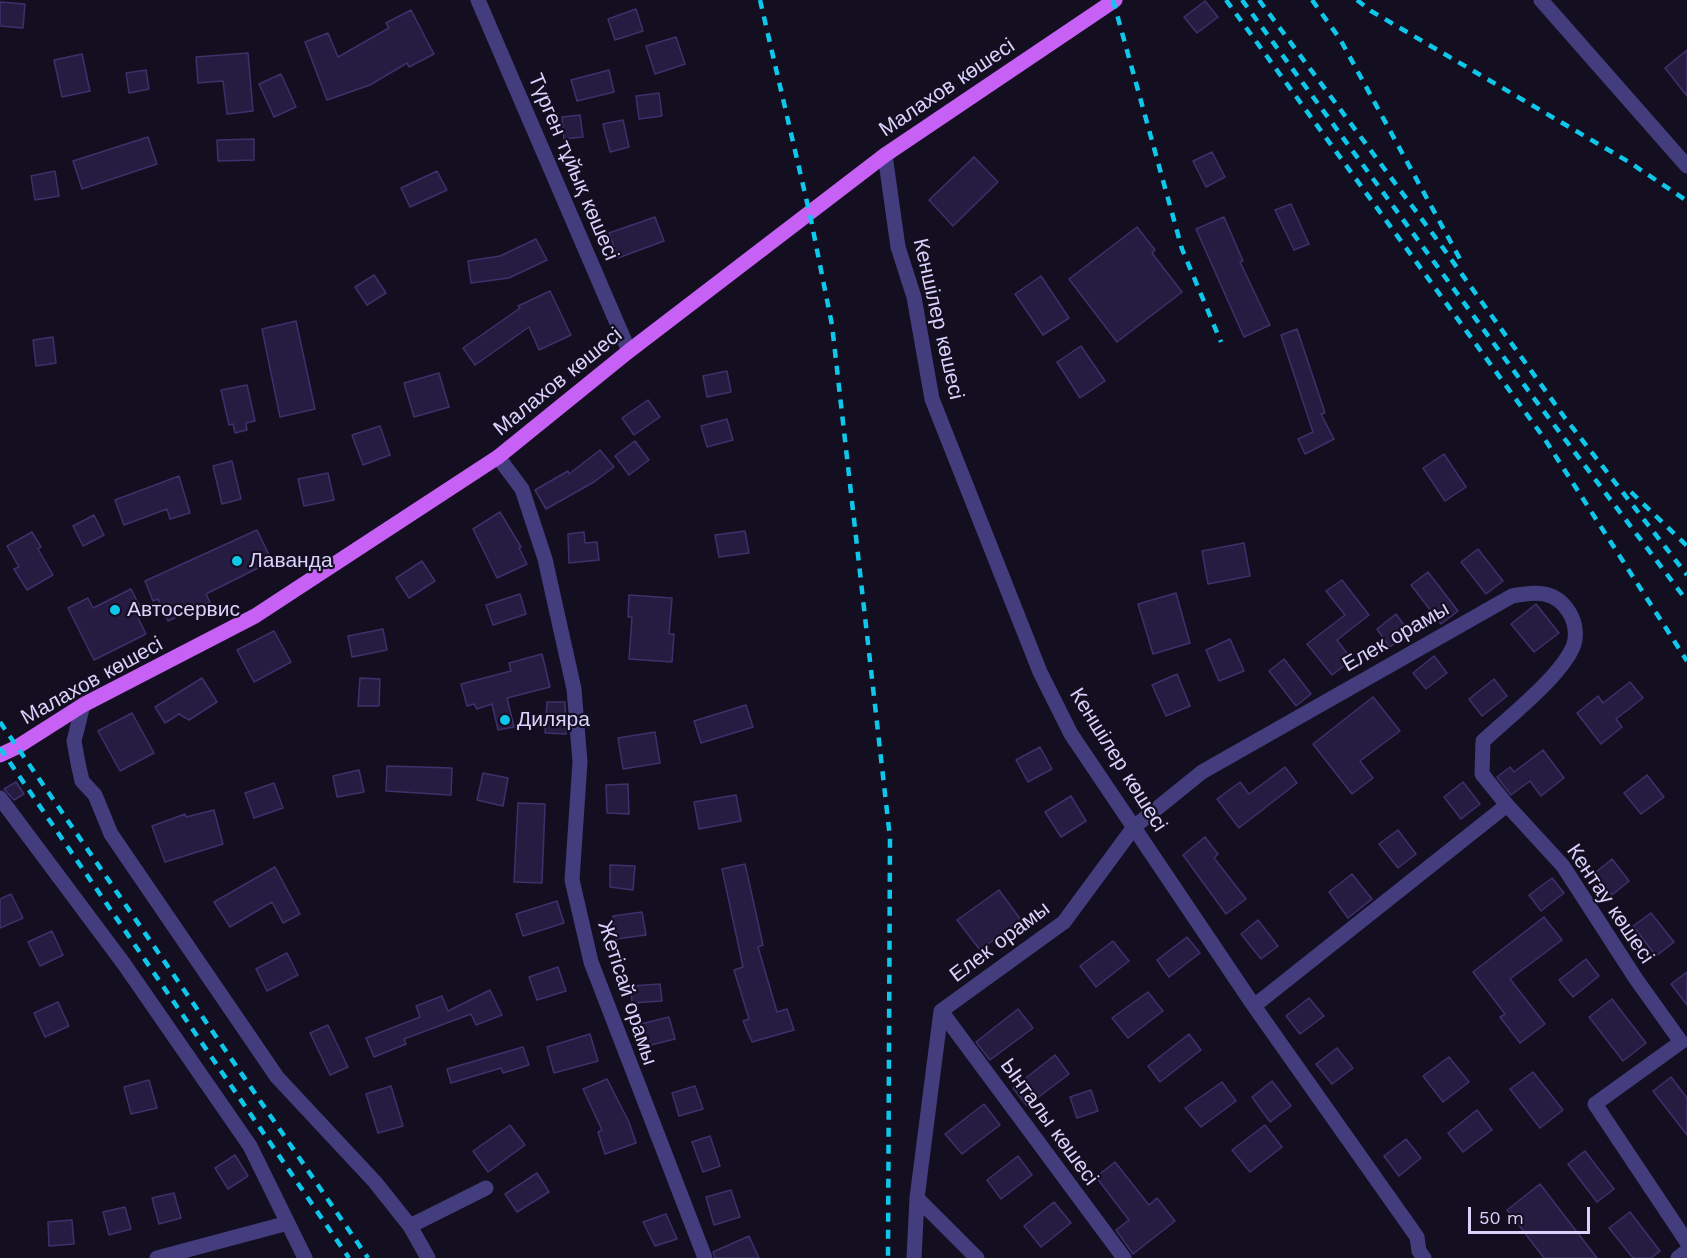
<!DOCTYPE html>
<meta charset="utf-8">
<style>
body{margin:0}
#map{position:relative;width:1687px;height:1258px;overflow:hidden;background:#130f21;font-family:"Work Sans",sans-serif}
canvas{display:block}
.scale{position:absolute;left:1468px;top:1207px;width:122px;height:27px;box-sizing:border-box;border:3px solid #dad2fc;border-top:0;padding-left:8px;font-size:18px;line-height:21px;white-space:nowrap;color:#dad2fc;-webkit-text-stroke:4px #130f21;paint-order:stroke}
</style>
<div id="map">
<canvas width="1687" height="1258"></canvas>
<div class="scale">50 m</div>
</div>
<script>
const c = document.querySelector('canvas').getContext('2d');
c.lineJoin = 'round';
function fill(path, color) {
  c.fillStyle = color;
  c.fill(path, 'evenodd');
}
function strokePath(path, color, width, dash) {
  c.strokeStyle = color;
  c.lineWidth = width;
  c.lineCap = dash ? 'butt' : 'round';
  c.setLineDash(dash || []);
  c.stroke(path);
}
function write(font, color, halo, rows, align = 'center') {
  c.font = font + ' "Work Sans",sans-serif';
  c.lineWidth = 4.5;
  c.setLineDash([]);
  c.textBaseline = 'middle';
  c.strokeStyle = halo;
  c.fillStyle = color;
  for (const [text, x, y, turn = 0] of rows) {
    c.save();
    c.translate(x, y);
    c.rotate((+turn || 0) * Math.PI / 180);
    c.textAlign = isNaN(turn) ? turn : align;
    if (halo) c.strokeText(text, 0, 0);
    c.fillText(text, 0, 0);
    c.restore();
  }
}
const building = new Path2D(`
 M1205,1L1218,17L1197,33L1184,17Z
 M0,2L25,4L23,28L0,26Z
 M636,9L643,31L615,40L608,19Z
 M411,10L434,54L409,67L407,63L370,85L327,100L305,42L328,33L338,57L389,28L386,23Z
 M676,37L685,64L655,74L646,46Z
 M1687,50V96L1665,68Z
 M248,53L253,111L227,114L223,81L198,83L196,57Z
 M82,54L90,91L62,97L54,60Z
 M146,70L149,89L129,93L126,73Z
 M609,70L614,92L577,101L571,80Z
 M281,74L296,107L274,117L259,84Z
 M659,93L662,116L639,119L636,96Z
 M580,115L583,137L564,139L562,117Z
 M623,120L629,147L610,152L603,124Z
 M148,137L157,164L82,189L73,161Z
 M254,139V160L218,161L217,140Z
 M1212,152L1225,177L1206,187L1193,161Z
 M974,157L998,182L953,226L929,200Z
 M55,171L59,196L35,200L31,176Z
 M437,171L447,190L410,207L401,188Z
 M1291,204L1309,244L1294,250L1275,210Z
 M655,217L664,241L618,258L609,233Z
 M1224,217L1243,261L1240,262L1270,325L1244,337L1196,229Z
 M1137,227L1155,250L1152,253L1182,292L1117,342L1069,279Z
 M536,239L547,260L509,278L471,283L468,261L500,256Z
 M374,275L386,293L367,305L355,287Z
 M1041,276L1069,318L1043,335L1015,294Z
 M550,291L571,335L539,350L529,327L475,365L463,348L520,308L518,306Z
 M296,321L315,409L280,417L262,329Z
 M1297,329L1325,413L1321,414L1334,439L1305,454L1298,439L1313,432L1281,335Z
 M53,337L56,363L36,366L33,340Z
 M1081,346L1105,381L1080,398L1057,362Z
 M727,371L731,392L707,397L703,376Z
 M439,373L449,407L414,417L404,383Z
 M247,385L255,421L246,423L247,430L235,433L233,424L229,425L221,390Z
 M648,400L660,417L634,435L622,418Z
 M727,419L733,440L707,447L701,426Z
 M380,426L390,455L363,465L352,435Z
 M635,441L649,460L629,475L615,456Z
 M600,450L614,467L594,482L546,509L535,490L568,471L569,474Z
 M1444,454L1466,487L1445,501L1423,468Z
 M232,461L241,499L222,504L213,466Z
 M328,473L334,500L304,506L298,479Z
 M179,476L190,513L170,519L167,509L124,525L115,500Z
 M500,512L521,547L519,548L527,564L497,578L473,529Z
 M94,515L104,535L83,546L73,526Z
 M257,530L272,561L206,594L210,602L168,621L158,599L153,601L145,581Z
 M745,531L749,553L719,557L715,535Z
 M32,532L41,547L38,549L53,575L27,590L14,569L19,567L7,546Z
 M584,532L585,543L597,542L599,560L569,563L568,534Z
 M1244,543L1250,576L1208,584L1202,551Z
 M1478,549L1503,581L1486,594L1461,562Z
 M422,561L435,581L409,598L396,578Z
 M1428,572L1458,611L1441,624L1411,585Z
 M1342,580L1369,615L1337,640L1352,660L1332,675L1307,644L1345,615L1326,591Z
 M131,589L140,607L134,610L146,634L94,660L68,608L88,598L93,608Z
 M1176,593L1190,643L1153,654L1138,604Z
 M520,594L526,614L493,625L486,605Z
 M629,595L672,598L669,634H674L672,662L629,659L632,617H628Z
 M1536,604L1559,633L1534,652L1511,624Z
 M1396,614L1409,632L1390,647L1377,629Z
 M383,629L387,650L352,657L348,636Z
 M274,631L291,662L254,682L237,650Z
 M1230,639L1244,671L1219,681L1206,650Z
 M542,654L550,687L507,698L514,727L498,730L492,704L477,709L474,704L467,706L461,684L511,671L509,663Z
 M1434,656L1447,673L1426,689L1413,673Z
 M1284,659L1311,694L1296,706L1269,671Z
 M1177,674L1190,706L1166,716L1152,685Z
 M202,678L217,702L189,720L179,714L165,723L155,707Z
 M360,678L380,679L379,706H358Z
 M1494,679L1507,696L1482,716L1469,699Z
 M1630,682L1643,698L1616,719L1622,727L1601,744L1577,713L1598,696L1603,703Z
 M1373,697L1400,731L1360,761L1373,778L1352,794L1313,744Z
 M547,702H565L566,734L545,733Z
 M746,705L753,727L701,743L694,721Z
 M132,713L154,753L120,771L98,731Z
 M655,732L660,763L623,769L618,738Z
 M1040,747L1052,769L1028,782L1016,760Z
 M1543,750L1564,778L1541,796L1530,781L1511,795L1497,777L1510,767L1514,772Z
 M387,766L452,768L451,795L386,791Z
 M1285,767L1297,783L1239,828L1217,799L1240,782L1249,794Z
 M359,770L364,792L337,797L333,776Z
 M483,773L508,778L503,806L477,800Z
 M1647,775L1664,797L1641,814L1624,793Z
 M16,782L24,794L14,800L4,789Z
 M1463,782L1480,804L1461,819L1444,797Z
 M274,783L283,808L254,818L245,793Z
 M628,784L629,814L607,813L606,785Z
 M736,795L741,821L699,829L694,802Z
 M1071,796L1086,821L1061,837L1045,812Z
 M518,803L545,804L542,883L514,882Z
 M214,810L223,844L165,862L152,826L185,814L186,817Z
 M1398,830L1416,854L1398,868L1379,844Z
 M1205,837L1218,854L1214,858L1246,899L1226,914L1183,855Z
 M1612,859L1629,881L1612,895L1595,873Z
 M745,864L763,945L758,947L777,1012L787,1009L794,1030L752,1042L743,1021L749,1019L734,970L743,967L722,869Z
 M610,865L635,866L633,890L610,887Z
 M275,867L300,914L283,923L272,902L230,927L214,902Z
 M1352,874L1372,899L1348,918L1329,892Z
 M1552,878L1564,893L1541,911L1529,895Z
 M999,890L1021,920L980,950L957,920Z
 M11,894L23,918L0,928V899Z
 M557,901L564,923L523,936L516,914Z
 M642,912L646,935L616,939L613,916Z
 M1651,913L1674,942L1656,956L1633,926Z
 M1544,917L1562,940L1510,979L1545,1024L1520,1043L1500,1017L1505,1014L1473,972Z
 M1258,920L1278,946L1261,959L1241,934Z
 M52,931L63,955L40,966L28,942Z
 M1187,937L1200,953L1169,977L1157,960Z
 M1113,941L1129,961L1096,987L1080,966Z
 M287,953L298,975L267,991L256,969Z
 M1586,959L1599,976L1573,997L1559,980Z
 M558,967L566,991L537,1000L529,977Z
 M1687,972V1005L1671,984Z
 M660,984L662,1001L632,1003L631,986Z
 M490,990L502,1015L476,1025L471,1014L404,1039L406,1044L374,1057L366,1038L420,1017L416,1006L442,996L448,1011Z
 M1148,992L1163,1011L1128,1038L1112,1018Z
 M1309,998L1324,1016L1300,1034L1286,1016Z
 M1612,999L1646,1043L1623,1061L1589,1017Z
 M58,1002L69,1026L45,1037L34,1013Z
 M1018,1009L1033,1028L990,1060L976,1042Z
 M669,1017L675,1039L639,1048L633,1026Z
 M328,1025L348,1067L330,1075L310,1033Z
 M590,1034L598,1061L554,1073L547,1047Z
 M1189,1034L1201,1050L1160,1082L1148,1066Z
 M523,1047L529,1065L503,1073L501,1068L451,1083L447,1069Z
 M1337,1048L1353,1068L1332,1084L1316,1064Z
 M1055,1055L1069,1074L1027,1106L1013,1088Z
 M1449,1057L1469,1082L1443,1102L1423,1076Z
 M1533,1072L1563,1110L1540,1128L1510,1089Z
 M1671,1077L1687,1098V1135L1653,1091Z
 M607,1079L629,1122L636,1143L605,1154L598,1132L602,1130L583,1089Z
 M149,1080L157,1108L131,1114L124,1087Z
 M1272,1081L1291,1106L1270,1122L1252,1097Z
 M1222,1082L1236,1101L1201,1127L1185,1108Z
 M391,1086L403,1126L378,1133L366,1094Z
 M695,1086L703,1109L679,1116L672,1093Z
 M1091,1090L1098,1111L1077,1118L1070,1097Z
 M984,1104L1000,1125L962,1154L945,1134Z
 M1477,1110L1492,1130L1463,1152L1448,1133Z
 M510,1125L525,1145L488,1172L473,1151Z
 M1265,1125L1282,1147L1250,1172L1232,1150Z
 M710,1136L720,1166L703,1172L692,1142Z
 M1406,1139L1421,1158L1399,1176L1384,1156Z
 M1585,1151L1614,1189L1597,1202L1568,1164Z
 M235,1155L248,1176L228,1189L215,1168Z
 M1018,1156L1032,1175L1001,1199L987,1180Z
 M1115,1162L1149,1205L1157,1198L1175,1221L1133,1254L1116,1230L1129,1220L1096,1177Z
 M537,1173L549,1192L517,1212L505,1194Z
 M1540,1184L1597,1258H1544L1507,1210Z
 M731,1190L740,1217L714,1225L706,1197Z
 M174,1193L181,1218L159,1224L152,1198Z
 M1054,1202L1071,1223L1041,1247L1024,1226Z
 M125,1207L131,1229L109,1235L103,1212Z
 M1630,1212L1660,1251L1651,1258H1633L1609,1228Z
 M666,1214L677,1239L655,1246L643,1222Z
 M72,1220L74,1244L49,1246L48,1222Z
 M749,1236L759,1258H715L713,1252Z`);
const minor = new Path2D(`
 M478,0L629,351
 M1541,0L1687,166
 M885,155L898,247L914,297L932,399L1040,672L1071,734L1254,1006L1417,1237L1419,1251L1424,1258
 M498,457L522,489L545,559L574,689L580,762L572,880L591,962L705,1258
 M83,705L74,741L78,763L82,781L95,795L111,834L277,1077L375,1182L410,1226L428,1258
 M0,798L124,964L250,1146L305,1258
 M1254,1006L1507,805L1563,866L1636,979L1681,1042L1595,1104L1687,1242
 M941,1011L1124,1258
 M917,1198L977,1258
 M410,1226L486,1188
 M157,1258L288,1223
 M914,1258L917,1198L941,1011L1064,922L1134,827L1202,772L1512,596C1534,592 1555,589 1569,612C1576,623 1578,639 1571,651C1555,681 1509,717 1483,741L1482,774L1507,805
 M1678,1258L1687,1251`);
const major = new Path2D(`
 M0,755L17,747L83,705L255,616L498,457L629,351L885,155L1115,0`);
const rail = new Path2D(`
 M760,0L810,215L832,325L890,838L888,1258
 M1113,0L1182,249L1221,342
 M1226,0L1544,438L1687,661
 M1242,0L1533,397L1687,601
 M1259,0L1438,241L1565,418L1687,575
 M1312,0L1340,39L1460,259
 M1357,0L1371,11L1629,162L1687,201
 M1631,492L1687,546
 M0,722L368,1258
 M0,748L349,1258`);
const markers = [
 [237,561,6,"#0fc7eb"],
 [115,610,6,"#0fc7eb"],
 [505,720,6,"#0fc7eb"]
];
const streetNames = [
 ["Малахов көшесі",947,88,-34],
 ["Түрген тұйық көшесі",573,167,67],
 ["Кеншілер көшесі",938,319,77],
 ["Малахов көшесі",558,382,-39],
 ["Елек орамы",1396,637,-30],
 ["Малахов көшесі",92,681,-29],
 ["Кеншілер көшесі",1118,760,58],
 ["Кентау көшесі",1610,904,56],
 ["Елек орамы",1000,942,-37],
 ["Жетісай орамы",627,993,72],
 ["Ынталы көшесі",1049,1122,54]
];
const poiNames = [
 ["Лаванда",249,561],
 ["Автосервис",127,610],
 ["Диляра",517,720]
];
fill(building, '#261c41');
strokePath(building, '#3f306b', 1.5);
strokePath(minor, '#443d7d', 15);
strokePath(major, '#c760f5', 15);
strokePath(rail, '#0fc7eb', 4.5, [9, 8]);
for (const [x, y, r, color] of markers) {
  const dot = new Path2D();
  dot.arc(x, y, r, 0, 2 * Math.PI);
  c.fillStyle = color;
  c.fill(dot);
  strokePath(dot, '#130f21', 2);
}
write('21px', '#dad2fc', '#130f21', streetNames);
write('21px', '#dad2fc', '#130f21', poiNames, 'left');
</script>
